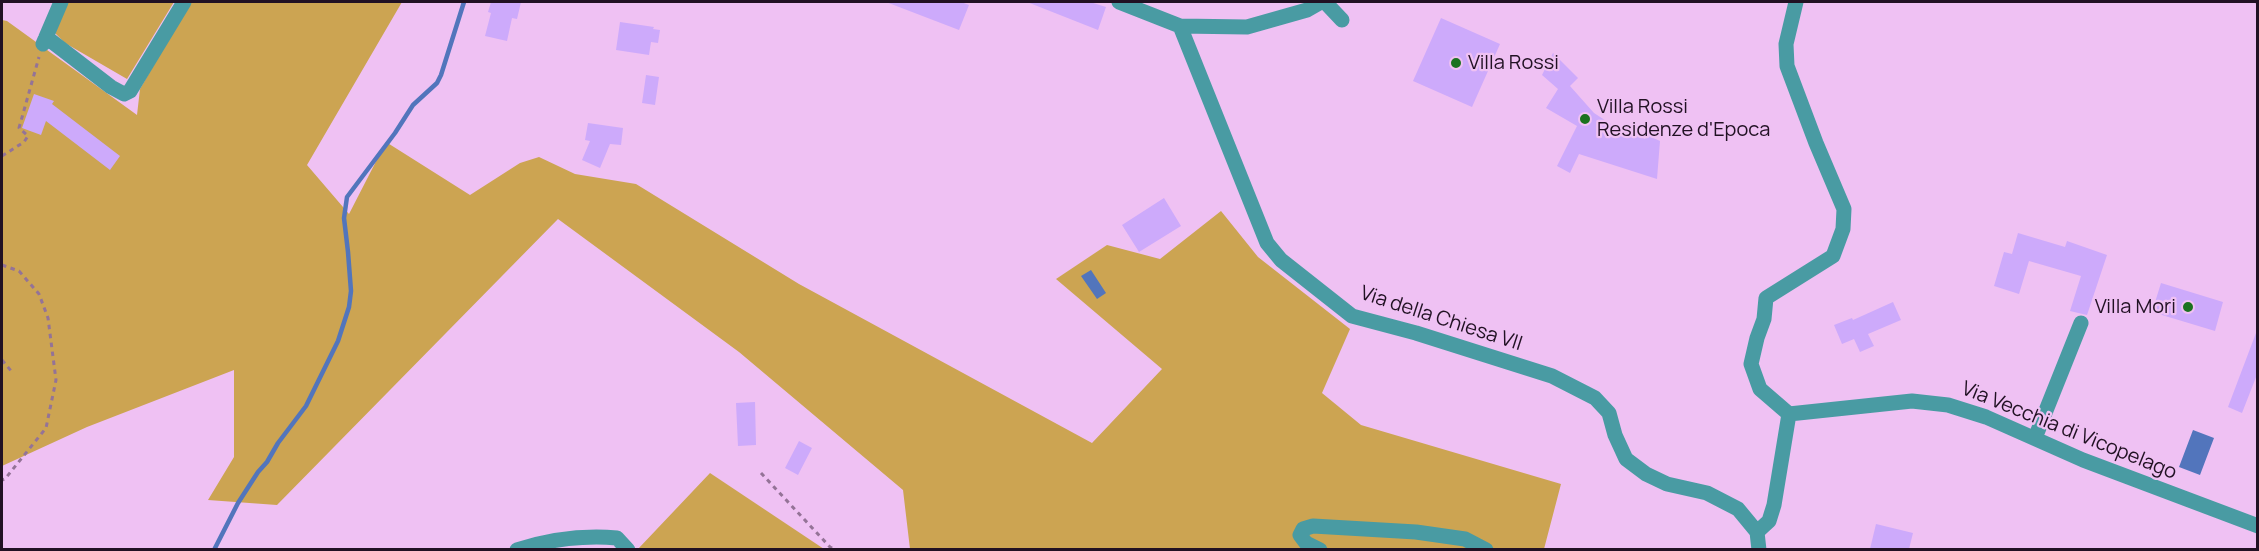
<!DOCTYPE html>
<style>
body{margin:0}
#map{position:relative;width:2259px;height:551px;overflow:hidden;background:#efc1f3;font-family:Manrope,sans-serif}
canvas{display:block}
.frame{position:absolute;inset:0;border:3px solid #211123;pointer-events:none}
</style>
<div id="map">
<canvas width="2259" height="551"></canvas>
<div class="frame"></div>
</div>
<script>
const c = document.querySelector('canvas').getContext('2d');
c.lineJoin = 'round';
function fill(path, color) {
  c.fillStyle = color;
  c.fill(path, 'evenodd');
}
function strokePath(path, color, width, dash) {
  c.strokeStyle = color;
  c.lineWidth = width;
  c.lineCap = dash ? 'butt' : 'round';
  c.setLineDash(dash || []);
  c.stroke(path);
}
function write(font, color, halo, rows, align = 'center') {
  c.font = font + ' Manrope,sans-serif';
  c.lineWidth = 4.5;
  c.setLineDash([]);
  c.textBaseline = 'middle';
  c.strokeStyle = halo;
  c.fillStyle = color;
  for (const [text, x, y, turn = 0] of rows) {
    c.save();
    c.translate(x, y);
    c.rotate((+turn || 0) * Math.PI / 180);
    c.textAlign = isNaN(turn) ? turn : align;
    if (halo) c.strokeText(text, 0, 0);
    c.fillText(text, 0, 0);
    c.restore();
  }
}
const green = new Path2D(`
 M68,2H174L127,79L65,43L54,32Z
 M190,2H402L307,165L349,214L386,142L470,195L520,163L539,157L575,174L636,184L799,284L1092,443L1162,369L1056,279L1107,245L1160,259L1221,211L1258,257L1350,329L1322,393L1361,425L1561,484L1544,549H910L903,490L739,352L558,219L277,505L208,500L234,457V370L87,427L2,466V20L7,21L137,115L140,89Z
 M710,473L824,549H638Z`);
const water = new Path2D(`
 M1091,270L1106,293L1097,299L1081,276Z
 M2193,430L2214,438L2200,475L2179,467Z`);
const stream = new Path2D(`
 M214,550L238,503L258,472L267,462L278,443L306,406L338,341L349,307L351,291L348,252L344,218L347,197L395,133L413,105L437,83L441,75L464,2`);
const building = new Path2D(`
 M491,2H521L517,19L512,18L507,41L485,36L491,13L488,12Z
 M886,2H961L969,5L959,30Z
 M1027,2H1090L1106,7L1098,30Z
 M1441,18L1500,44L1472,107L1413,81Z
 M620,22L654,27L653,29L660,30L658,43L651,42L649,55L616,50Z
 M1553,53L1578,78L1570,86L1594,113L1614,126L1645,139L1647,135L1660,141L1657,179L1579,154L1570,173L1557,166L1577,126L1546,108L1558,89L1542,75Z
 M646,75L659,77L655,105L642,103Z
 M34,94L54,101L52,104L120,156L110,170L46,121L41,135L22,128Z
 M588,123L623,128L621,145L610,144L600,168L582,160L590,141L585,140Z
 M1164,198L1181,226L1139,252L1122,225Z
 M2018,233L2065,247L2067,241L2107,255L2087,315L2070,311L2081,276L2029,261L2019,294L1994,286L2004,252L2012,254Z
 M2161,283L2223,302L2215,331L2152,312Z
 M1893,302L1901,320L1868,334L1874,346L1860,352L1854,339L1842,344L1834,325L1852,318L1853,320Z
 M2256,333L2258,372L2242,413L2228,407Z
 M755,402L756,445L738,446L736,403Z
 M799,441L812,448L798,475L785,468Z
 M1876,524L1913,533L1909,549H1870Z`);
const path = new Path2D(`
 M2256,2L2258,3
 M2,156L24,142L28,136L19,128L39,57
 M2,265L19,271L39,294L48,318L56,380L46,428L5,479L2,480
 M2,360L12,372
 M761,473L830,547L836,550`);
const minor = new Path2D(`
 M1119,2L1180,26L1247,27L1307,10L1321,2
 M1325,2L1342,20
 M1180,26L1267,243L1281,260L1352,316L1416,333L1552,376L1595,398L1609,413L1615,435L1626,459L1646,474L1667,484L1707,493L1738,509L1757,532
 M46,37L111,87L124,94L130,91L184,2
 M43,44L61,2
 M1789,414L1912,401L1948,405L1986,417L2083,460L2258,526
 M2035,438L2081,323
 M517,550C551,539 582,535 617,538L628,550
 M1320,550L1306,543L1300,535L1303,529L1313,526L1416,532L1465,539L1486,550
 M1759,550L1757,532L1769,521L1774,505L1789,414L1760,389L1751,364L1757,338L1764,319L1766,298L1833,256L1843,229L1844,209L1816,143L1787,66L1786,44L1796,2`);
const markers = [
 [1456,63,6,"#1a721f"],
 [1585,119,6,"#1a721f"],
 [2188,307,6,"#1a721f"]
];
const poiNames = [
 ["Villa Rossi",1468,63],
 ["Villa Rossi",1597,107],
 ["Residenze d'Epoca",1597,130],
 ["Villa Mori",2176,307,"right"]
];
const streetNames = [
 ["Via della Chiesa VII",1441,319,18],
 ["Via Vecchia di Vicopelago",2069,431,22]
];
fill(green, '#cca452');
fill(water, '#5275bc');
strokePath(stream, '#5275bc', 4.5);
fill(building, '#cdaafb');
strokePath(path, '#947397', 3, [4.5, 4.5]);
strokePath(minor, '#499ba3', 15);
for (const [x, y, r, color] of markers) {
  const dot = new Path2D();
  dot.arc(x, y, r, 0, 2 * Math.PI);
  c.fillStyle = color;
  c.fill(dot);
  strokePath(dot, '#efc1f3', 2);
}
write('20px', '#211123', '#efc1f3', poiNames, 'left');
write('20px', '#211123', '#efc1f3', streetNames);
</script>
